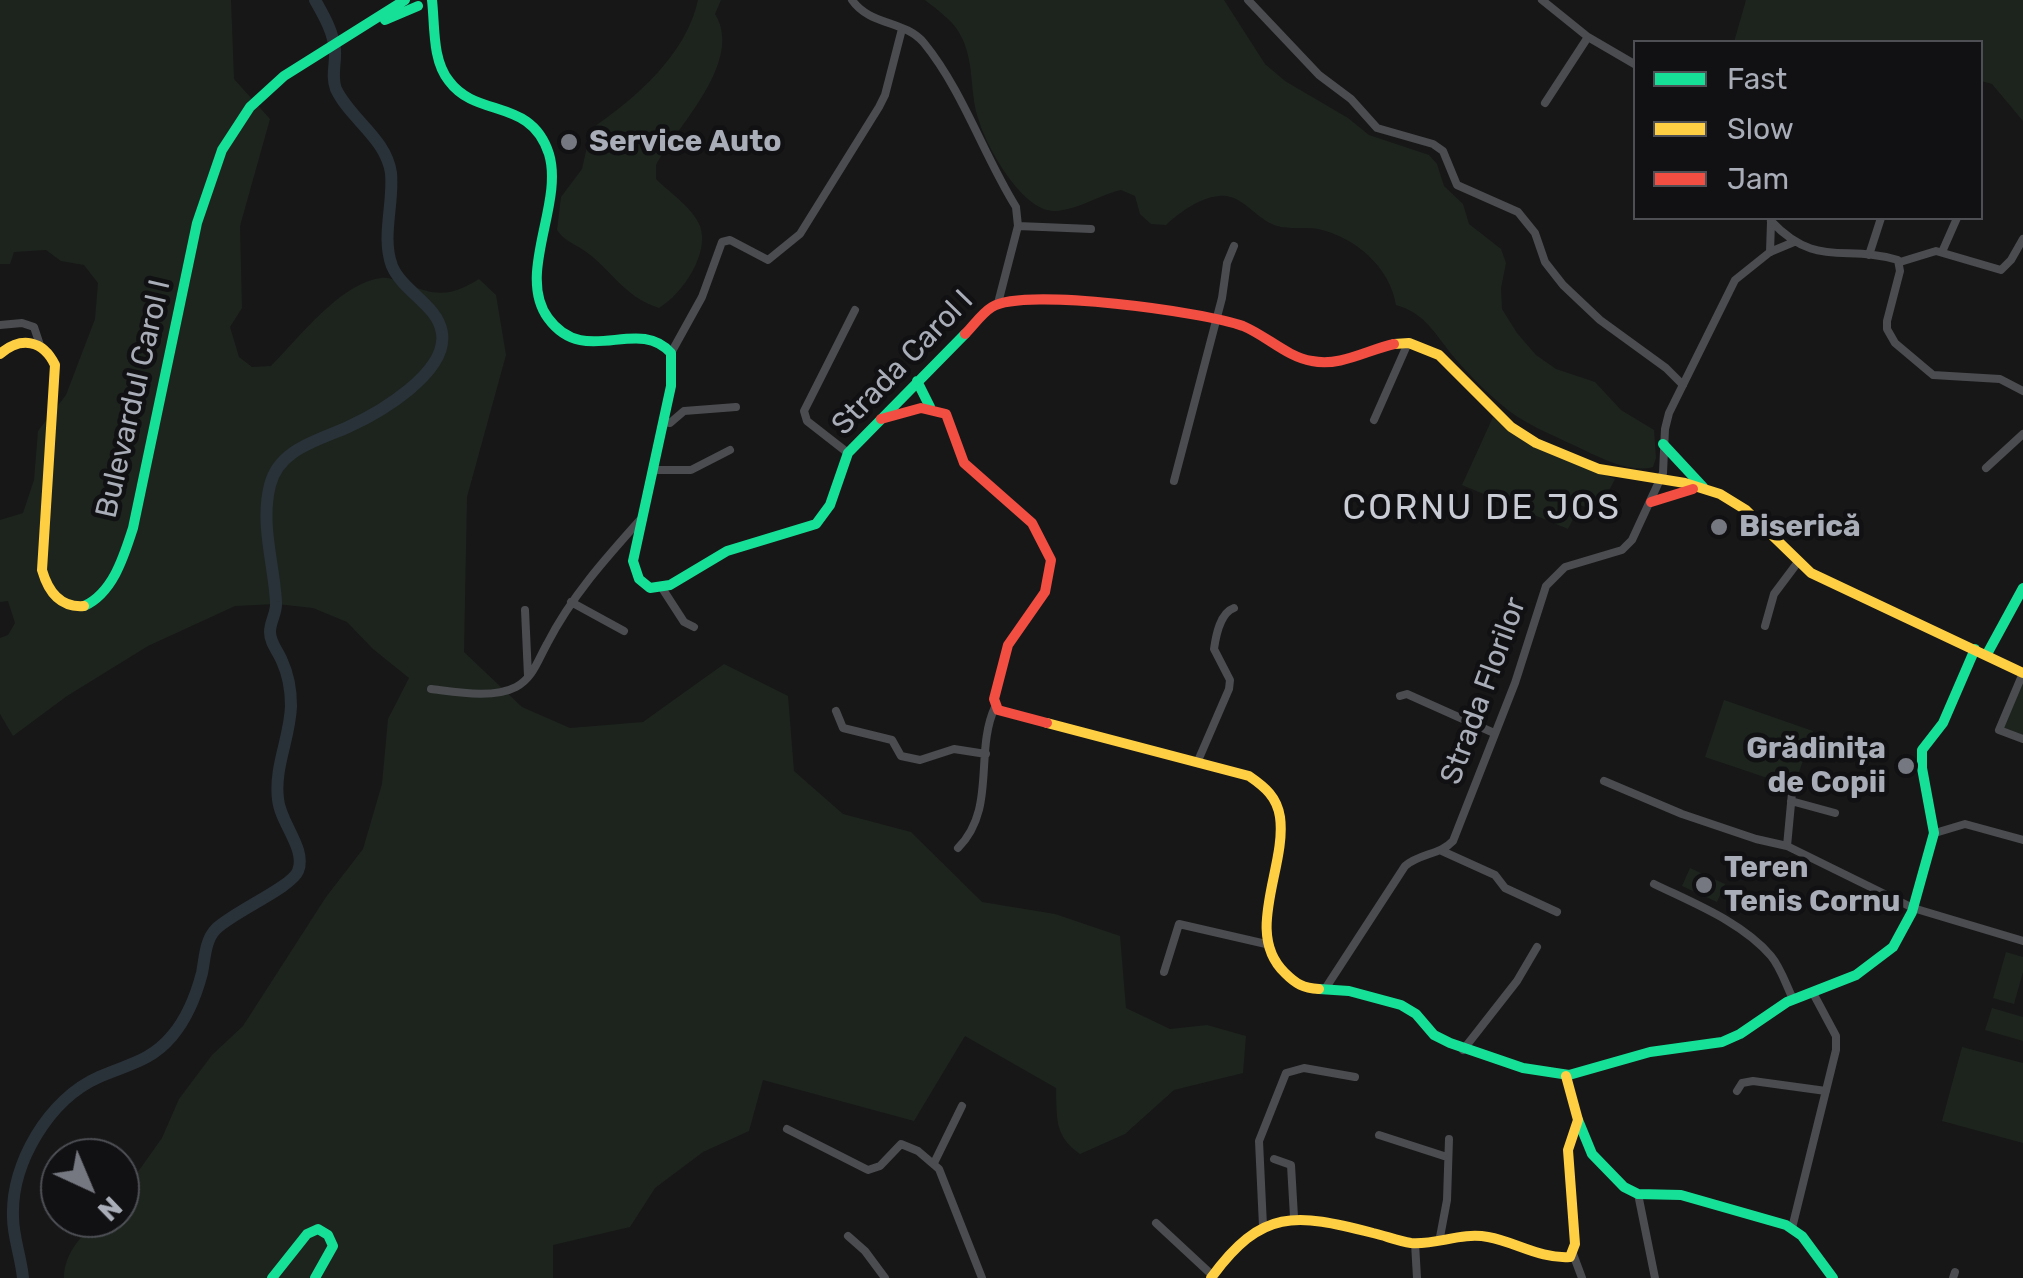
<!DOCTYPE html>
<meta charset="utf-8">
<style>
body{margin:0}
#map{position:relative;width:2023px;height:1278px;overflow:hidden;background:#171717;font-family:Rubik,sans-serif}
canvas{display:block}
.legend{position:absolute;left:1633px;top:40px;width:350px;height:180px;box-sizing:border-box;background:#111113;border:2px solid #4d4f55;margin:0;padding:12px 18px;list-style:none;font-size:30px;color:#a8adb8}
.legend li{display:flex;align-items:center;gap:20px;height:50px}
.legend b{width:50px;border:2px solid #4d4f55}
.north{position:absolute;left:40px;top:1138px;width:100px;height:100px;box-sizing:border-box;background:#111113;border:2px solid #4d4f55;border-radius:50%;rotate:136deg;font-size:28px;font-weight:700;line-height:40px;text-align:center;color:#a8adb8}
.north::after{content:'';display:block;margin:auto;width:35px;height:45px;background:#757880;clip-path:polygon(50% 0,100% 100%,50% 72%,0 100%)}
</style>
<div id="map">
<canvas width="2023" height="1278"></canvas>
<ul class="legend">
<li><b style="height:12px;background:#16e098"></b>Fast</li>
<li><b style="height:12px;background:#ffcf43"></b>Slow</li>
<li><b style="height:12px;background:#f24e42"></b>Jam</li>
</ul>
<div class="north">N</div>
</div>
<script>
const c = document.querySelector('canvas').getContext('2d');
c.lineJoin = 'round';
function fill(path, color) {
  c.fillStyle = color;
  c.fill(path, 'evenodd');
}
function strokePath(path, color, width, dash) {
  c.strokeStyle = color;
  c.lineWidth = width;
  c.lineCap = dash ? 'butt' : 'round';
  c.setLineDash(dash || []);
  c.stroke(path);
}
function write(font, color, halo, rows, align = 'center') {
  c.font = font + ' Rubik,sans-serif';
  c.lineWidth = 9;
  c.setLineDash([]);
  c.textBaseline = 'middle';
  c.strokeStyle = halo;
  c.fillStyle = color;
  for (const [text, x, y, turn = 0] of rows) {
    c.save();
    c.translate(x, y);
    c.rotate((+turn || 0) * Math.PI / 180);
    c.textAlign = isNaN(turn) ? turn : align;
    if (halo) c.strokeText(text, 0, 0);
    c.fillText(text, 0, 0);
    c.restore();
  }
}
const green = new Path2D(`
 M0,0H231L234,79L270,119L240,226L242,308L230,327L239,357L252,367L271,366C299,338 341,282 382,278C389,277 397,281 404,284C437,295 448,298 479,279L496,295L506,355L467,497L464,652L522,707L570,728L643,722L724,664L788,696L794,771L843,814L911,832L982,902L1055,914L1120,936L1126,1008L1170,1029L1207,1025L1246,1036L1243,1073L1174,1090L1125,1134L1080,1154C1054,1136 1057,1118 1056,1088L965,1036L914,1121L763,1080L749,1131L703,1152L655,1188L630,1227L553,1245V1278H64C64,1252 83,1234 101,1218H120V1197L162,1138L179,1099L212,1055L243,1026L326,897L363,849L382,784L388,719L409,678L373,649L347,622L313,608L277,604L235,606L148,646L67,696L13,736L0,714V638L8,635L15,623L8,601L0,602V520L23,513L34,480L38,431L66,395L95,319L98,283L84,265L61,261L46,250L14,252L10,264H0Z
 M698,0H721L715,14C744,61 679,124 656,165V179C670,193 692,207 700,226C710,254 682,294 659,308C622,296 611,268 582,249C571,242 565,241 557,230L561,197L582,169L591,129C636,98 686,55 698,0Z
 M925,0H1224L1265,64L1285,81L1348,118L1369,135L1429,155L1437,164L1444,186L1463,204L1469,224L1501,249L1506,263L1501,288L1502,309L1517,333L1536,355L1556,369L1595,382L1621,410L1654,430L1656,458L1653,467C1631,473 1605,460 1586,451C1560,438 1532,428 1509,411C1489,395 1469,375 1453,356C1435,334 1425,313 1396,305C1390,267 1355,237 1318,229C1303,226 1286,231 1272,224C1254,216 1240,193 1219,196C1199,198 1180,212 1166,225L1151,224L1140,214L1135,196L1121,190C1099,195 1078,210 1055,211C1023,212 987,148 979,121C969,93 975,65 962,38C955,22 939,11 925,0Z
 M1746,0H2023V121L1992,84L1981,81L1980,42H1734Z
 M1493,417L1526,443L1615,479L1598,512L1580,505L1568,529L1462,485Z
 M2023,676V735L2002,727Z
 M1724,700L1813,731L1794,787L1705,757Z
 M1690,868L1725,884L1717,902L1682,886Z
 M2006,952L2023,957V972L2014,1004L1993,998Z
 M1992,1008L2023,1017V1041L1985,1030Z
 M1962,1047L2023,1063V1143L1942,1121Z`);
const river = new Path2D(`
 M23,1278C21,1257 13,1237 13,1217C11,1163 49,1099 99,1077C128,1064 150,1062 172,1036C188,1017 196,996 202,973C205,958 205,940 216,929C233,912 292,887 298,871C307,849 280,823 278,799C274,767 290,738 291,706C291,692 288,674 282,661C278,651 270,643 270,632C270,621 277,613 276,602C274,564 260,524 270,485C279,449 317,441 348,427C379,413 448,373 442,333C438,305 403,292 392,266C381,237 394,204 391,173C386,138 350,119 336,89C331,76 336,63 335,50C333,31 324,16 315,0`);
const street = new Path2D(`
 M852,0C870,26 905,20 924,43C963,91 983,154 1016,207L1018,226L998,303
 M1248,0L1319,75L1351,99L1377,128L1433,144L1443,151L1457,185L1518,212L1535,233L1545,262L1563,285L1600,320L1666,368L1683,385
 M1542,0L1588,37L1636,65
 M1545,103L1588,37
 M1771,221C1816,269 1845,244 1898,260L1900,271L1887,321V329L1895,343L1933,375L2000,379L2023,391
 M1018,226L1091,229
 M1770,252L1771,222
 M1942,252L1957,218
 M1869,255L1881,218
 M1900,262L1936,251L2001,270L2011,260L2023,239
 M0,325L22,323L34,327L40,345
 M671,353L702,297L722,242L730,240L768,260L800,234L879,107L885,95L902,29
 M1374,420L1408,343
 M663,422L670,423L684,411L736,407
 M848,453L807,421L804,411L855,310
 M1986,468L2023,434
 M653,470H691L730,450
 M1174,481L1222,298L1227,263L1234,246
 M662,588L684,622L694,627
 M571,602L624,631
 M525,610L528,676
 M1765,626L1774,594L1798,562
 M2023,673L1999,730L2023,739
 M431,689C456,692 493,699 516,687C533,678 538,660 547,644C571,597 605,559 640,520
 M1400,696L1407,694L1494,733
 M836,711L843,728L892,740L901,756L920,760L954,749L986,754
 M1197,763L1229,689L1230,680L1214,649C1216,635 1220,613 1234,608
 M1604,781L1682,814L1756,839L1787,846L1913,908L2023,941
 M1791,801L1835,813
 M1935,833L1965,824L2023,840
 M1787,846L1792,793
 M958,848C997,809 974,752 995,707
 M1442,851L1495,875L1505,888L1557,912
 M1654,884C1693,903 1742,922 1771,956C1781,968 1786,985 1793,999
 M1164,972L1179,924L1266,944
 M1325,989L1405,866C1420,853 1440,855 1453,841L1515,683L1546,586L1565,567L1622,550L1632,540L1663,473L1665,429L1669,413L1735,280L1770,252L1794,242
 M1463,1050L1517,981L1537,947
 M1737,1091L1742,1083L1753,1081L1826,1091
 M787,1129L868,1170L880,1166L901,1144L918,1151L939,1169L982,1278
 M1379,1135L1447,1157
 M1274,1159L1291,1165L1294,1217
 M934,1163L962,1106
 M1638,1194L1655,1278
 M1156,1223L1212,1275
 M1263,1226L1259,1141L1286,1073L1304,1068L1355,1077
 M1792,1228L1836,1050V1036L1813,993
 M848,1236L865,1251L885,1278
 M1440,1237L1447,1200L1449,1139
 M1415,1243L1417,1278
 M1573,1254L1582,1278
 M1953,1278L1955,1272`);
const fast = new Path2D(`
 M432,0C435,26 432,60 449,81C477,119 531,97 549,154C564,204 516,274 548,318C585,369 637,315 671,353V386L633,561L639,579L650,588L670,585L727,551L816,524L830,505L848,453L965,334
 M385,20L418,6
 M917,381L930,407
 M1663,444L1703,487
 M84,606C113,593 124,556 133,528L197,223L222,150L250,107L284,76L405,0
 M1987,654L2023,588
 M1319,989L1349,991L1401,1005L1416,1014L1434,1035L1450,1043L1523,1068L1569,1075L1650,1052L1722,1042L1740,1034L1787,1002L1856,975L1893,947L1912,912L1934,833L1922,768V750L1943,723L1975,649
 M1578,1120L1592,1154L1624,1187L1638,1194L1681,1195L1786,1225L1802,1236L1833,1278
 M272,1278L307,1234L318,1229L328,1235L333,1246L315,1278`);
const slow = new Path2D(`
 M1394,344L1409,343L1439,355L1511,427L1536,443L1599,469L1685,483L1720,494L1746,510L1811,573L2023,673
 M0,354C21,336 43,340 55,365L42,570C48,591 60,608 84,606
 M1047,723L1249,776C1265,787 1277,797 1280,817C1287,867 1243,933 1285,973C1296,984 1303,988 1319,989
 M1211,1278C1262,1208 1295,1213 1373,1233C1386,1236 1398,1241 1411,1243C1437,1245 1461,1232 1488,1237C1516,1242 1540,1259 1570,1257L1575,1244L1568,1150L1578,1120L1566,1076`);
const jam = new Path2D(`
 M965,334C973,326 982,313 992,307C1024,287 1206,312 1243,326C1267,336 1287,357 1312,361C1340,367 1367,350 1394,344
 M881,419L921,408L946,414L964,463L1032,523L1051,560L1045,592L1008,645L994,699L998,710L1047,723
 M1651,502L1693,489`);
const markers = [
 [569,142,10,"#757880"],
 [1719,527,10,"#757880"],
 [1906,766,10,"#757880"],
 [1704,885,10,"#757880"]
];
const poiNames = [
 ["Service Auto",589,142],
 ["Biserică",1739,527],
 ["Grădinița",1886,749,"right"],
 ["de Copii",1886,783,"right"],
 ["Teren",1724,868],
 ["Tenis Cornu",1724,902]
];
const streetNames = [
 ["Strada Carol I",903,363,-46],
 ["Bulevardul Carol I",134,399,-77],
 ["Strada Florilor",1484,691,-70]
];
const quarterNames = [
 ["CORNU DE JOS",1482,509]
];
fill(green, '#1d241e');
strokePath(river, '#2a3239', 12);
strokePath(street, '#4b4c50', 8);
strokePath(fast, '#16e098', 10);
strokePath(slow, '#ffcf43', 10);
strokePath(jam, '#f24e42', 10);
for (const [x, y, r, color] of markers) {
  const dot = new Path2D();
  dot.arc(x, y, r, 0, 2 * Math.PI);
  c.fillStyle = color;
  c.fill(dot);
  strokePath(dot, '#111113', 4);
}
write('bold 30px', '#a8adb8', '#111113', poiNames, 'left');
write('30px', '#a8adb8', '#111113', streetNames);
c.letterSpacing = '2.5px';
write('35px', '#c9ccd4', '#111113', quarterNames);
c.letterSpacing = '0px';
</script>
